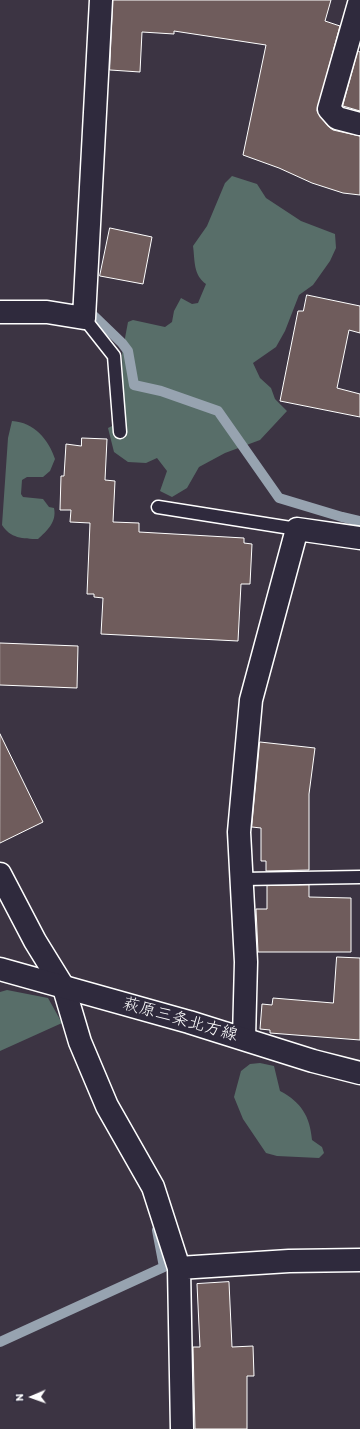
<!DOCTYPE html>
<meta charset="utf-8">
<style>
body{margin:0}
#map{position:relative;width:360px;height:1429px;overflow:hidden;background:#3c3443;font-family:Itim,sans-serif}
canvas{display:block}
.north{position:absolute;left:12px;top:1377px;width:40px;height:40px;-webkit-text-stroke:3px #2f2a3d;paint-order:stroke;rotate:268deg;font-size:11px;font-weight:700;line-height:16px;text-align:center;color:#fff}
.north::after{content:'';display:block;margin:auto;width:14px;height:18px;background:#fff;clip-path:polygon(50% 0,100% 100%,50% 72%,0 100%)}
</style>
<div id="map">
<canvas width="360" height="1429"></canvas>
<div class="north">N</div>
</div>
<script>
const c = document.querySelector('canvas').getContext('2d');
c.lineJoin = 'round';
function fill(path, color) {
  c.fillStyle = color;
  c.fill(path, 'evenodd');
}
function strokePath(path, color, width, dash) {
  c.strokeStyle = color;
  c.lineWidth = width;
  c.lineCap = dash ? 'butt' : 'round';
  c.setLineDash(dash || []);
  c.stroke(path);
}
function write(font, color, halo, rows, align = 'center') {
  c.font = font + ' Itim,"Klee One",sans-serif';
  c.lineWidth = 3;
  c.setLineDash([]);
  c.textBaseline = 'middle';
  c.strokeStyle = halo;
  c.fillStyle = color;
  for (const [text, x, y, turn = 0] of rows) {
    c.save();
    c.translate(x, y);
    c.rotate((+turn || 0) * Math.PI / 180);
    c.textAlign = isNaN(turn) ? turn : align;
    if (halo) c.strokeText(text, 0, 0);
    c.fillText(text, 0, 0);
    c.restore();
  }
}
const green = new Path2D(`
 M232,176L257,184L266,198L301,221L335,234L336,248L330,261L313,285L299,295L285,331L276,347L253,363L260,378L271,388L275,399L287,411L260,440L225,453L199,467L187,488L172,497L160,491L167,471L157,458L146,463L128,462L114,452L108,428L124,420L122,354L128,322L133,320L165,327L172,322L174,311L181,298L192,304L198,303L206,284C193,275 195,260 193,246L207,226L225,183Z
 M12,421C34,422 49,440 55,459L50,471L43,477H27L22,480L21,494L23,497L43,499L49,507L54,508C57,522 47,531 38,539C23,539 10,538 2,525L8,438Z
 M7,990L48,998L62,1023L0,1051V992Z
 M260,1063L274,1066L280,1091C301,1102 310,1116 312,1140L322,1147L324,1153L319,1158L277,1156L266,1153L243,1119L234,1097L241,1071L250,1064Z`);
const stream = new Path2D(`
 M94,316L122,343L128,351L134,385L161,391L218,411L279,498L342,517L360,521
 M0,1342L164,1267L157,1230`);
const building = new Path2D(`
 M113,0H331L325,21L340,26L317,111L328,126L333,130L360,136V195L343,193L312,183L279,168L243,155L266,45L174,31V34L142,32L140,72L110,70Z
 M358,51L360,52V111L343,106Z
 M110,228L152,237L143,284L100,276Z
 M307,295L360,306V333L349,330L337,388L360,394V417L280,401L298,311H303Z
 M82,438L107,439L105,480L115,481L113,522L139,523V532L244,538V543L252,544L250,584H241L238,641L101,634L103,598L94,597V594H87L90,523L70,522L71,510H60L61,476H64L66,444L81,446Z
 M0,643L78,646L77,688L0,685Z
 M0,734L43,822L0,843Z
 M260,742L315,748L309,794V870L266,871V861H261V828L252,827Z
 M309,885V897L351,898V952H258L256,909H267V886Z
 M337,957L360,958V1040L270,1033V1030L260,1029L262,1004L272,1005L273,998L333,1003Z
 M229,1282L232,1347L253,1346L254,1376H247V1429H195L193,1347H200L197,1284Z`);
const service = new Path2D(`
 M84,318L114,356L120,432
 M158,507L297,529
 M242,879L360,877`);
const minor = new Path2D(`
 M360,0L329,109L337,118L360,124
 M0,312H47L84,318L101,0
 M0,874L35,941L64,988L80,1042L107,1106L153,1187L179,1268L182,1429
 M244,1038L246,962L239,832L251,700L297,529L360,538
 M179,1268L289,1261L360,1260`);
const secondary = new Path2D(`
 M0,969L189,1022L313,1061L360,1073`);
const streetNames = [
 ["萩原三条北方線",180,1020,16]
];
fill(green, '#586e69');
strokePath(stream, '#97a3b0', 10);
fill(building, '#6f5c5c');
strokePath(building, '#fff', 1);
strokePath(service, '#fff', 15);
strokePath(minor, '#fff', 25);
strokePath(secondary, '#fff', 25);
strokePath(service, '#2f2a3d', 12);
strokePath(minor, '#2f2a3d', 22);
strokePath(secondary, '#2f2a3d', 22);
write('17px', '#fff', '#2f2a3d', streetNames);
</script>
